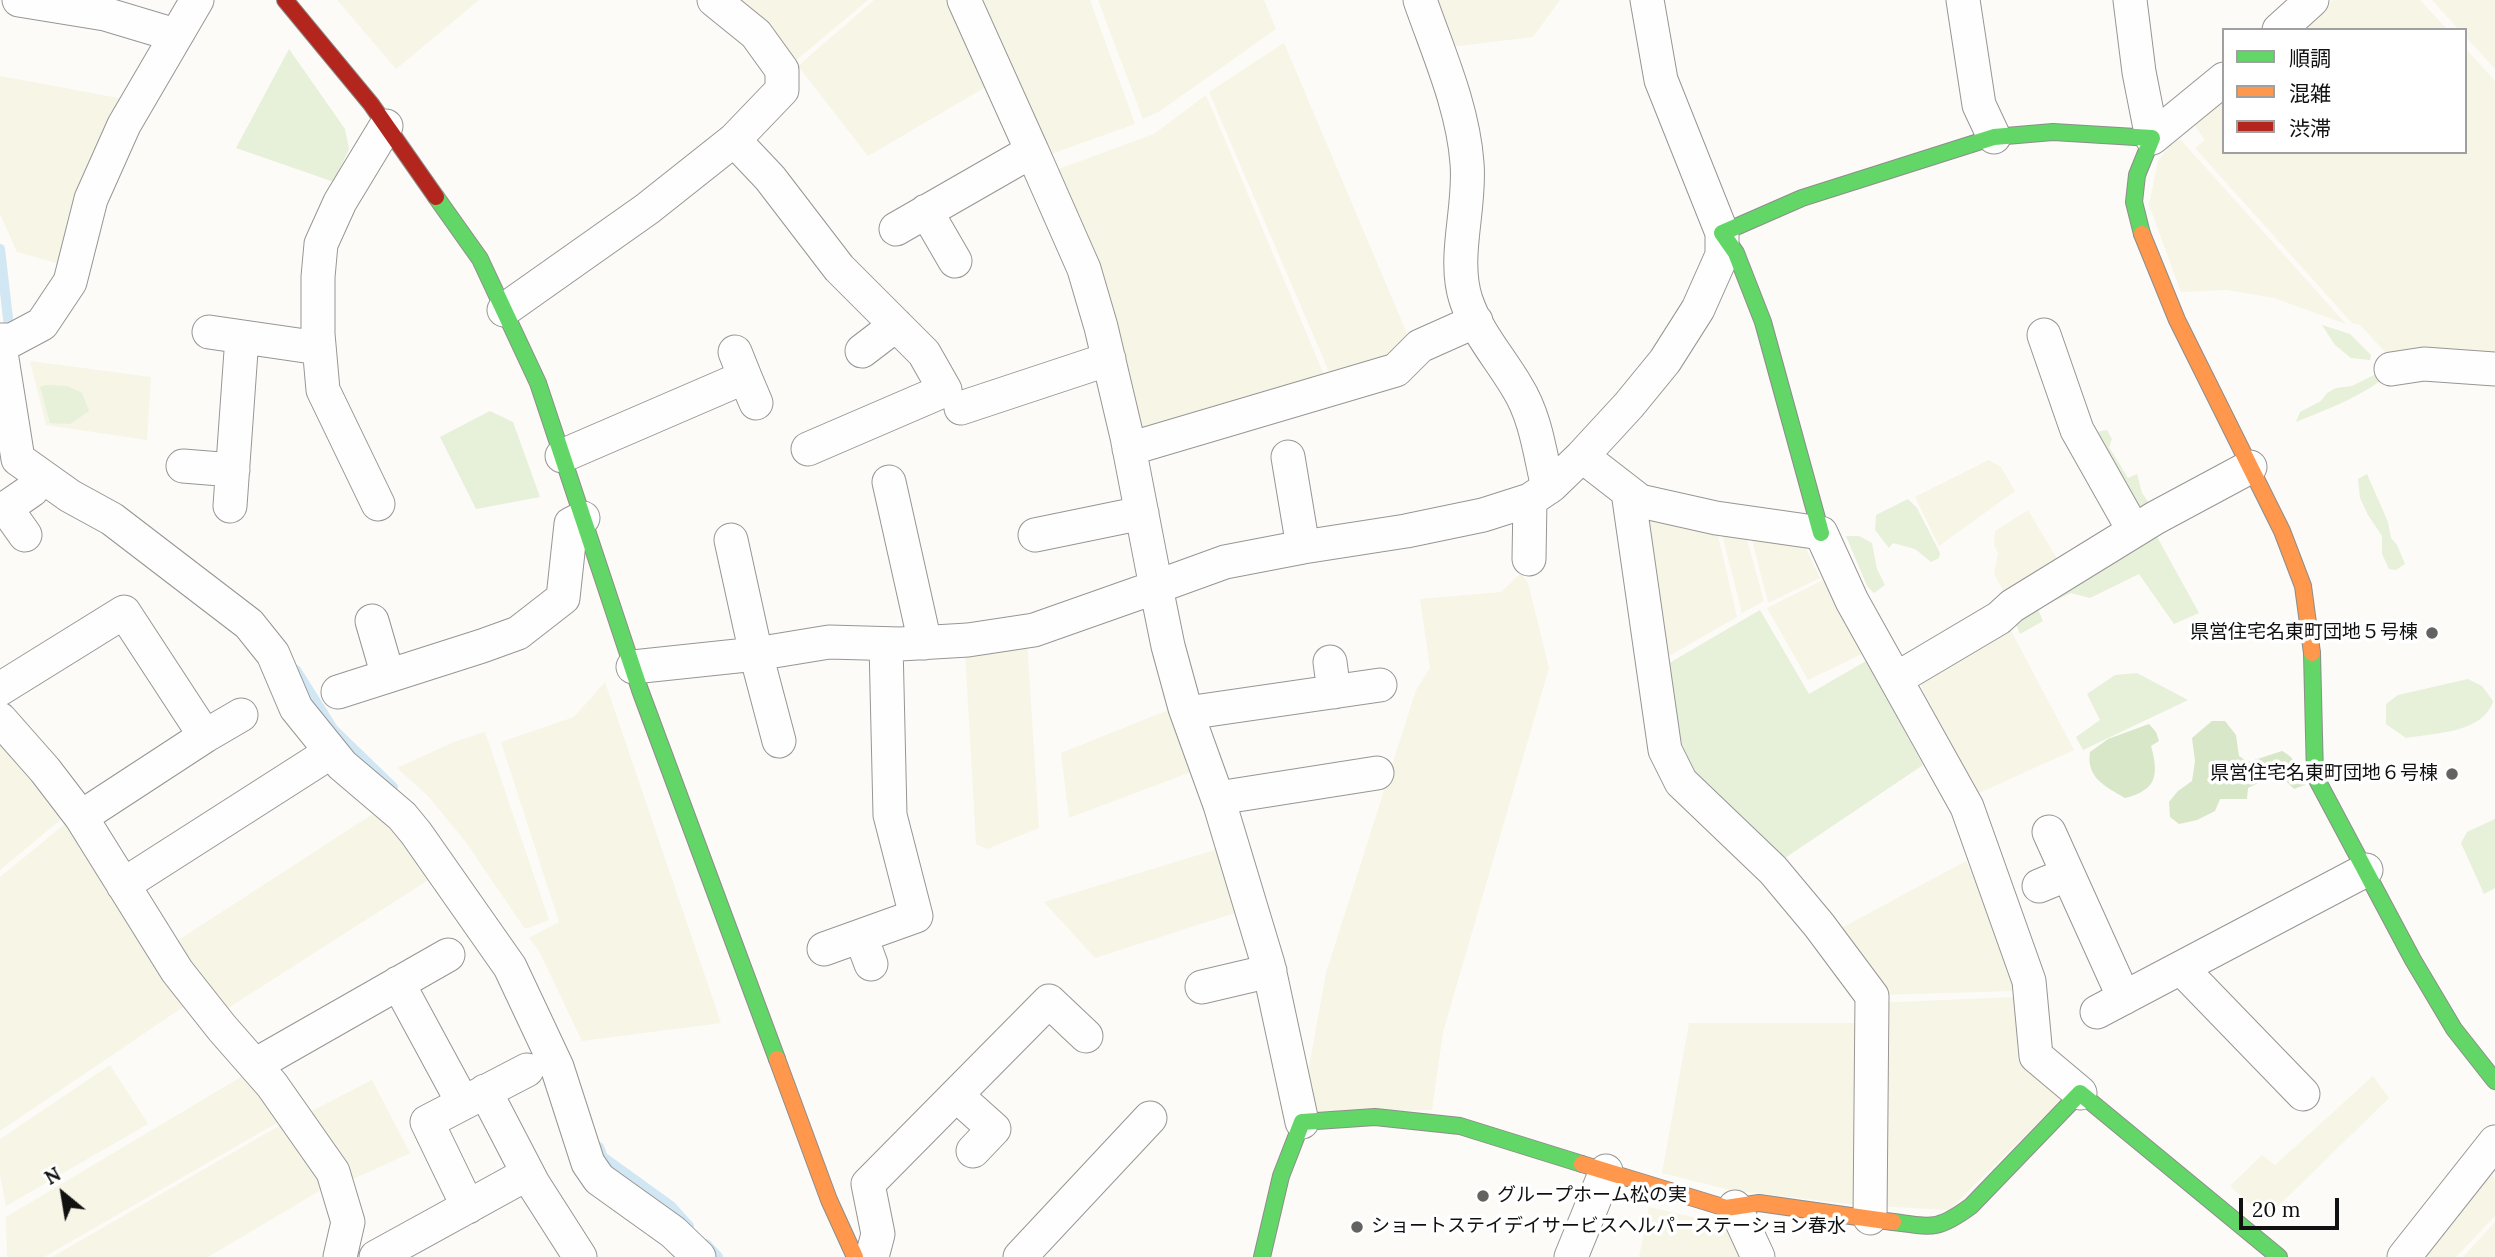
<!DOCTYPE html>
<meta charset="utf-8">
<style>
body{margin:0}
#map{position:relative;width:2495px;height:1257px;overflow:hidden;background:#fcfbf7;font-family:Lora,"Noto Sans JP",serif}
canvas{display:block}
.legend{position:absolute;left:2222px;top:28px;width:245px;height:126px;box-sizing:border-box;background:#fff;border:2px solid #a0a0a0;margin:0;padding:9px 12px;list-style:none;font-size:21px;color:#111}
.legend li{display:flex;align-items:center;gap:14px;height:35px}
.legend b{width:35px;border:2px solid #a0a0a0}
.north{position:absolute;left:28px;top:1159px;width:70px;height:70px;-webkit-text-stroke:5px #fff;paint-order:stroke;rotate:330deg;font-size:19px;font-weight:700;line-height:28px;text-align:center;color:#111}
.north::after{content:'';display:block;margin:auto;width:24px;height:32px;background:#111;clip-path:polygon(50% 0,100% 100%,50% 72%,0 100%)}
.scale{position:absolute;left:2239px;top:1198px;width:100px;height:32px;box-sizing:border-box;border:4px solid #111;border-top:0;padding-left:9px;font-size:21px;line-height:24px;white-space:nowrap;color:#111;-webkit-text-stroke:5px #fff;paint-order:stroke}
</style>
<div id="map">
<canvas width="2495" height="1257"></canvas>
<ul class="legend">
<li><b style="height:9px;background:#63d668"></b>順調</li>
<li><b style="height:9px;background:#ff974d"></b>混雑</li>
<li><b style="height:9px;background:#b3261e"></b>渋滞</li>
</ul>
<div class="north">N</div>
<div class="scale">20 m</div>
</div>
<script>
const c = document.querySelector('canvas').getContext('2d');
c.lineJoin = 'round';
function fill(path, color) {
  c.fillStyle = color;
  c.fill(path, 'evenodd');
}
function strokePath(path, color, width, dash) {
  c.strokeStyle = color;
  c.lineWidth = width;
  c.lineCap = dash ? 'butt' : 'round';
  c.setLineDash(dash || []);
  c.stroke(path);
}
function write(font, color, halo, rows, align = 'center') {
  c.font = font + ' Lora,"Noto Sans JP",serif';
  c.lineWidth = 7;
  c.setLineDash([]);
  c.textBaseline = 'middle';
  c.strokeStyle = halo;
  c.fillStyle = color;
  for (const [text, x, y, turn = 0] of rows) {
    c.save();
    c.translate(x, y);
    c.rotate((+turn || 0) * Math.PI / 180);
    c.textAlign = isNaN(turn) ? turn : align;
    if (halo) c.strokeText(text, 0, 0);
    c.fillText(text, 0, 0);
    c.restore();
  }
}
const farmland = new Path2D(`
 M337,0H479L396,69Z
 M734,0H868L793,63Z
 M874,0H947L989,85L868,156L798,66Z
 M975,0H1090L1135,124L1048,155Z
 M1098,0H1264L1276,29L1160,111L1143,119Z
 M1433,0H1560L1533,37L1449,47Z
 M2333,0H2420L2448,30H2301Z
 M2432,0H2495V69L2465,36V30H2459Z
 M1284,43L1411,343L1393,361L1333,381L1209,92Z
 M2465,48L2495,81V355L2390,357L2360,325L2352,323L2195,148L2205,140L2195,126L2224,100V152H2465Z
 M0,76L124,99L60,264L17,252L0,214Z
 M1206,95L1327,382L1140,434L1053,171L1154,134Z
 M2180,139L2346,324L2274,298L2227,290L2181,292L2149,205L2158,161L2169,146Z
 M30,361L151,377L147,440L46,425Z
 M1989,460L2001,467L2015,491L1939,546L1915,497Z
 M2028,510L2062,567L2008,599L1994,574L1998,553L1994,545L1995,531Z
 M1649,514L1717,531L1737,617L1655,664L1636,523Z
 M1721,531L1746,536L1764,601L1742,613Z
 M1751,536L1804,544L1820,578L1768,603Z
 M1521,573L1528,583L1549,668L1443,1032L1432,1110L1307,1112L1306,1084L1326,973L1416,690L1430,668L1420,599L1501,592Z
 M1823,580L1862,654L1808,680L1767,608Z
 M2008,625L2074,750L1977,794L1937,729L1918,677Z
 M1027,642L1039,828L987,849L976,844L965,651Z
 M605,682L721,1023L582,1041L539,951L529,938L559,922L501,742L574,717Z
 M1171,709L1191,772L1069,818L1061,753Z
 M485,732L549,920L525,929L465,841L427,795L397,768L454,742Z
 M0,739L64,817L0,870Z
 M382,808L436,875L225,1010L174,943Z
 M65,824L163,973L189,1003L0,1131V877Z
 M1218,849L1238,912L1095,958L1044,902Z
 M1966,861L2007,950L2015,991L1877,995L1836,931Z
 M2014,997L2018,1059L2062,1099L1949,1210L1877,1206V1003Z
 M1689,1023H1865V1206L1730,1190L1662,1173Z
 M110,1065L148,1124L6,1206L0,1174V1139Z
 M246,1074L282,1120L44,1257H7L6,1217Z
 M2373,1076L2389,1098L2266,1218L2230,1186L2262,1155L2275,1165Z
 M372,1080L410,1153L351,1180L306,1114Z
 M284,1123L326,1187L208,1257H52Z
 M2489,1172L2495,1179V1216L2456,1257H2418Z
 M1649,1207L1731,1226L1742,1257H1639Z
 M2495,1222V1257H2463Z`);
const green = new Path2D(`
 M289,49L345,129L349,149L334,182L236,148Z
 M2322,325L2350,334L2371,355L2370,360L2351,358L2335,345Z
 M2378,373L2389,374C2363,396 2328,409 2296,422L2300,412L2321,401L2327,393L2336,388L2352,386Z
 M45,385L67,386L82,393L89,411L70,424L50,423L40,387Z
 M490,411L513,422L540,497L476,509L440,437Z
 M2107,430L2112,439L2109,447L2128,478L2137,474L2142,493L2152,507L2141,516L2097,432Z
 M2367,474L2388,522L2391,538L2397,545L2405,564L2396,570L2389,569L2382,554V536L2368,515L2360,498L2358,479Z
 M1908,499L1917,508L1940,553L1939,558L1931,562L1915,549L1893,543L1889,548L1875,530L1876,515Z
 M2156,535L2199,613L2174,624L2139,574L2090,598L2071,593L2038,609L2043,621L2020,634L2013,617Z
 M1846,536H1859L1872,543L1877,569L1885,585L1874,593L1867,586Z
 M1760,610L1809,694L1866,661L1923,765L1776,864L1689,785L1659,669Z
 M2137,673L2188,700L2083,750L2076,737L2100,720L2087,694L2115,675Z
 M2468,679L2482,686L2493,701C2484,733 2434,733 2406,738L2386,724V704L2398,695Z
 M2495,819V888L2484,894L2461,843L2467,832Z`);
const forest = new Path2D(`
 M2212,721H2225L2236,735L2239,756L2248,762L2282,751C2297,759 2300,770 2305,785L2294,789L2284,779L2274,775L2248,788L2247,799H2220L2215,811L2197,820L2179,824L2170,817L2169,802L2178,791L2192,781L2195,761L2192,738Z
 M2149,724L2156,732L2159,741L2151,746C2159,775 2157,790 2125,798C2105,786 2086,778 2090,752L2108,739Z`);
const stream = new Path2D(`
 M0,249L10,336
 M296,670L333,729L393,787
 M599,1147L603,1157L671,1206L689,1226
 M706,1244L718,1257`);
const street = new Path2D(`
 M19,0L105,14L175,35
 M714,0L756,34L782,70V90L734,140
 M964,0L1032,151
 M1420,0C1438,52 1463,107 1467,163C1471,208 1452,257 1466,300C1477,333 1500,358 1517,387C1536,417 1540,454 1548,488
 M1963,0L1979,105L1994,137
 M2130,0L2139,72L2152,138L2224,79
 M2279,30L2312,0
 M926,211L955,261
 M504,310L647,209L734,140L770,178L839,268L924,353L945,390L808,449
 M209,332L319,348
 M2044,335L2077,430L2134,531
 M0,340H12L42,324L70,282L91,199L124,125L197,0
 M0,346L18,459L70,496L112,519L249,624L273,654L296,708L342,765L402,816L416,833L510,967L557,1067L588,1163L599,1179L673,1232L699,1257
 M862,351L896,325
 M2391,369L2424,364L2495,369
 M745,377L756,403
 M961,408L1109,359
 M1129,449L1396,370L1420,346L1476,321
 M562,456L745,377L735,352
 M1582,456L1629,405L1665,361L1698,309L1722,255V233L1661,80L1647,0
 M1288,457L1303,547
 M183,466L233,470
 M889,482L925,643
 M1628,492L1665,750L1681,782L1773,870L1819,925L1872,996L1870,1218
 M378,504L323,390L318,334V277L321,244L340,202L386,126
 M230,506L242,337
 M0,508H6L32,490
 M6,508L25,535
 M1035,535L1142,513
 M731,540L756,654L779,741
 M1529,559L1530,500L1552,485L1582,456L1640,501L1716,518L1821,533L1852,601L1967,807L2029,981L2036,1056L2080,1093
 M372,621L388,676
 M1330,662L1334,692
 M633,667L756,654L829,642L900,644L968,640L1034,630L1156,587L1127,437L1101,327L1084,269L1032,151L896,229
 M1896,679L1999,618L2012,606L2155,518L2250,467
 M0,689L124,612L205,736L81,817L45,770L0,719
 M338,692L482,646L518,633L563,598L571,524L583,518
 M1187,713L1380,685
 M205,736L241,715
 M1218,798L1377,773
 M81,817L177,971L222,1028L272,1085L333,1172L348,1222L340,1257
 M2049,832L2124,998
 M123,885L320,759
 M2039,886L2068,874
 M861,937L871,964
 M824,949L916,916L890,815L886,644
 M2181,968L2303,1094
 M398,983L463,1103
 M1202,987L1270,971
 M2097,1012L2366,870
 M255,1065L448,955
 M485,1091L535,1187
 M956,1095L994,1129L973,1151
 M1302,1122L1268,964L1220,805L1185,708L1168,646L1156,587L1225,562L1303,547L1406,531L1483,515L1530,500
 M468,1207L427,1122L527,1070
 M1735,1207L1758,1257
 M376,1257L527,1174L580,1257
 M872,1257L878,1234L868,1184L1049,1001L1086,1036
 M1020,1257L1150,1118
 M1571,1257L1606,1171
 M2404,1257L2495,1142`);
const fast = new Path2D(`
 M436,197L480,259L538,383L640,690L777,1059
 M1821,533L1763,322L1736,253L1722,233L1802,198L1994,137L2053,132L2152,138L2137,175L2134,202L2142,234
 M2312,653L2315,776L2413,960L2454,1029L2495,1081
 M1893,1222C1932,1227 1937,1231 1971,1206L2080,1093L2279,1257
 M1262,1257L1281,1176L1302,1122L1375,1117L1460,1126L1582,1164`);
const slow = new Path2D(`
 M2142,234L2177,320L2282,531L2303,586L2312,653
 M777,1059L829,1200L855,1257
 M1582,1164L1726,1208L1759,1203L1893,1222`);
const jam = new Path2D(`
 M285,0L371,104L436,197`);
const markers = [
 [2432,633,7,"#636362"],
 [2452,774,7,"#636362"],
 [1483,1196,7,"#636362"],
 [1357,1227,7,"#636362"]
];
const poiNames = [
 ["県営住宅名東町団地５号棟",2418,633],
 ["県営住宅名東町団地６号棟",2438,774],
 ["グループホーム松の実",1497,1196,"left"],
 ["ショートステイデイサービスヘルパーステーション春水",1371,1227,"left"]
];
fill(farmland, '#f7f5e5');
fill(green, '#e7f0d9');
fill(forest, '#d8e7c8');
strokePath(stream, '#d1e7f4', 10);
strokePath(street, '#979695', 35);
strokePath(fast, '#8d8d8b', 18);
strokePath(slow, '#8d8d8b', 18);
strokePath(jam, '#8d8d8b', 18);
strokePath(street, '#fffefe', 33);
strokePath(fast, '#63d668', 16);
strokePath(slow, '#ff974d', 16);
strokePath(jam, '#b3261e', 16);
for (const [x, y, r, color] of markers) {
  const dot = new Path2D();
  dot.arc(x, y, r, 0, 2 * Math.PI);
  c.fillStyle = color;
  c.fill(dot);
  strokePath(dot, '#fff', 2.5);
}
write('19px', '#111', '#fff', poiNames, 'right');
</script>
